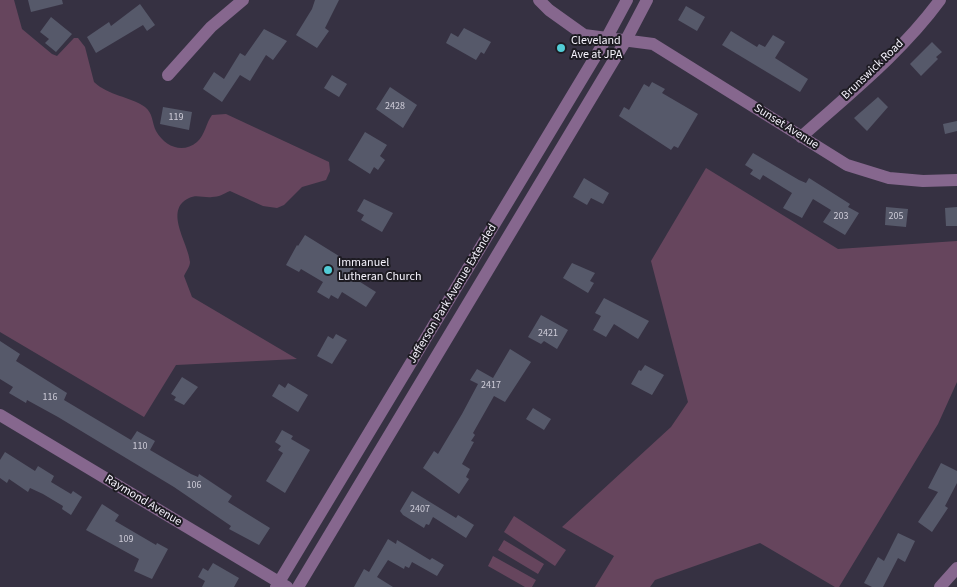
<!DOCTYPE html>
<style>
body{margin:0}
canvas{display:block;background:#363142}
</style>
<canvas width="957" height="587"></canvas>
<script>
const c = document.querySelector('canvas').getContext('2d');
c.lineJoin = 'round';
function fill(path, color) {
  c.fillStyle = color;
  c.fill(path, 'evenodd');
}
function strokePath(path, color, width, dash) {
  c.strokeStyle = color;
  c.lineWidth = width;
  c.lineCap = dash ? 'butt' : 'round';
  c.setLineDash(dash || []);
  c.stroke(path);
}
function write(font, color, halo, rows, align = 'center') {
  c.font = font + ' "Source Sans 3",sans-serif';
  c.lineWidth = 4;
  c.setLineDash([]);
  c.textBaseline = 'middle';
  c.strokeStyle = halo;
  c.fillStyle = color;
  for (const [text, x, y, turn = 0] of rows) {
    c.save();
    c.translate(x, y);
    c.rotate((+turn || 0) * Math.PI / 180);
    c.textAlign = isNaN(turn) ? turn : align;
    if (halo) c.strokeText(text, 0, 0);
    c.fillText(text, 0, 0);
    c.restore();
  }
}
const green = new Path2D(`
 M0,0H14L22,29L52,54L57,56L74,38H78L85,47L94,82C109,96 129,96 145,107C153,113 152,123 156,131C165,147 183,154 197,142C205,135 206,123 212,115L226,114L329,162L330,171L326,180L302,187L284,205L277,208L263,206L230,191C223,194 219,197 212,197C204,198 196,194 189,198C163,210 189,244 190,262C190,267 186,271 184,276L192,297L297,359L176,365L144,417L0,332Z
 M706,168L838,249L957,241V382L938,424L839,587H835L760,543L655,580L650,587H595L614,556L562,527L671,427L688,402L651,261Z
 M514,516L566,550L555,566L504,532Z
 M504,540L544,564L538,574L498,550Z
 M493,556L536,580L532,587H525L488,566Z`);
const building = new Path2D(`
 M28,0H62L63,4L31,12Z
 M315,0H339L325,28L329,31L317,48L296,35L312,9Z
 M140,4L155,25L147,31L143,25L96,53L87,37L109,22L111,26Z
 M686,6L705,17L697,31L678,20Z
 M51,17L72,34L56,52L45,43L49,39L40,32Z
 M464,28L491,42L484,54L481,52L476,60L446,43L451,33L458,37Z
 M264,29L287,41L273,60L266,55L250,81L240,75L222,102L203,89L214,72L224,79L240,53L245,56Z
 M731,31L757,47L759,44L765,47L773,35L785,42L775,58L808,79L800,92L722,45Z
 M932,42L942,52L936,57L938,59L921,76L910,64Z
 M332,75L347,84L339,97L324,88Z
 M652,82L665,89L662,93L698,114L678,148L674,146L671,150L619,116L624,107L629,110L644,84L649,87Z
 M390,87L417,105L403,128L376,109Z
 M878,97L888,107L867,131L854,118Z
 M163,107L192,112L189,130L160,124Z
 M957,121V131L945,134L943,124Z
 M365,132L387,145L380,156L385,160L378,170L374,167L370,174L348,160Z
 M753,153L799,180L806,183L809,178L850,204L848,207L859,213L845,235L823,222L831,210L813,199L802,218L783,208L792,193L763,175L760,180L750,174L753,170L745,165Z
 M584,178L609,193L603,204L591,198L587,205L573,197Z
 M364,199L393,213L382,232L361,220L364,215L357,211Z
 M886,207L908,209L906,227L885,225Z
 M957,207V226H946L945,208Z
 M305,235L355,266L349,275L376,292L366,307L342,292L338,299L331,295L329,299L317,292L323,282L301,269L299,272L286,265L297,245L298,246Z
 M572,263L595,273L590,281L594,283L588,293L563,278Z
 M604,298L649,321L638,339L614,324L606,337L593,330L601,316L595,313Z
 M541,315L568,330L557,349L544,341L541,344L528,337Z
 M336,334L347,340L332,364L317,356L328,336L333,339Z
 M0,341L20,354L16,361L67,393L64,400L131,440L137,431L155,441L150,450L191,474L198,477L199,474L232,496L228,502L270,528L259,545L229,529L231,526L174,487L58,417L27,400L26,403L9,393L13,387L0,379Z
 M510,349L531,362L505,402L494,396L473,433L475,435L471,441L474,442L462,464L470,469L466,477L469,479L459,494L423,468L434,451L438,454L462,414L478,384L470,380L477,369L493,378Z
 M645,365L664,375L652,395L631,384L639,370L641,371Z
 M182,377L198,387L184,405L174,400L176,397L171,394Z
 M288,383L308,395L298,412L272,396L279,384L285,388Z
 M533,408L551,419L544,430L526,419Z
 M282,430L293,436L291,439L310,450L285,493L266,481L283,453L278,450L281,446L275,442Z
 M5,452L35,471L38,466L54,476L51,482L71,494L73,491L82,497L71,515L62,509L63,506L43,494L30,488L28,492L9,479L7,483L0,478V460Z
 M941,463L957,471V483L945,506L948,508L932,532L918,522L938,492L928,488Z
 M412,491L456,518L458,515L474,525L466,538L433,517L429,525L426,524L424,528L403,515L400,511Z
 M102,504L119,515L115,521L156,545L157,543L168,549L152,579L134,571L139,559L86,530Z
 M898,533L915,541L905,562L898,558L883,587H872L864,583L878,557L884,561Z
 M388,539L396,544L397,540L430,560L432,558L444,565L437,576L412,562L409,568L405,566L404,569L388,560L377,577L393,587H354L364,569L369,572Z
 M213,563L239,578L234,587H202L205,581L198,577L203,568L208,571Z`);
const minor = new Path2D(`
 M539,0L549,10L584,35L653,44L847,165L889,178L923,181L957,180
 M168,75L211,27L243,0
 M801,137C849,94 902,52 940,0
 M0,415L287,587
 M276,587L606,39L627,0
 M298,587L626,40L647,0
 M940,587L957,568`);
const markers = [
 [561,48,5,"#52ccd6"],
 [328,270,5,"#52ccd6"]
];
const numberNames = [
 ["2428",395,107],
 ["119",176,118],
 ["203",841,217],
 ["205",896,217],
 ["2421",548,334],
 ["2417",491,386],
 ["116",50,398],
 ["110",140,447],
 ["106",194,486],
 ["2407",420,510],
 ["109",126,540]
];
const poiNames = [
 ["Cleveland",571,41],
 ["Ave at JPA",571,55],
 ["Immanuel",338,263],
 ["Lutheran Church",338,277]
];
const streetNames = [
 ["Brunswick Road",873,70,-44],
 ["Sunset Avenue",786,127,32],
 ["Jefferson Park Avenue Extended",453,294,-59],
 ["Raymond Avenue",143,501,31]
];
fill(green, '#66455d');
fill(building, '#56596a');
strokePath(minor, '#86678e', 12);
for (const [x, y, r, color] of markers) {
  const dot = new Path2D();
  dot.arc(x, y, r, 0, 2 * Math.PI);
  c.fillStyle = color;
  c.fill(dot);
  strokePath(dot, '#1d1b22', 2);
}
write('10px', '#ceccd8', null, numberNames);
write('12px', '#f6f3fd', '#1d1b22', poiNames, 'left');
write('12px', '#f6f3fd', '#1d1b22', streetNames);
</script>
